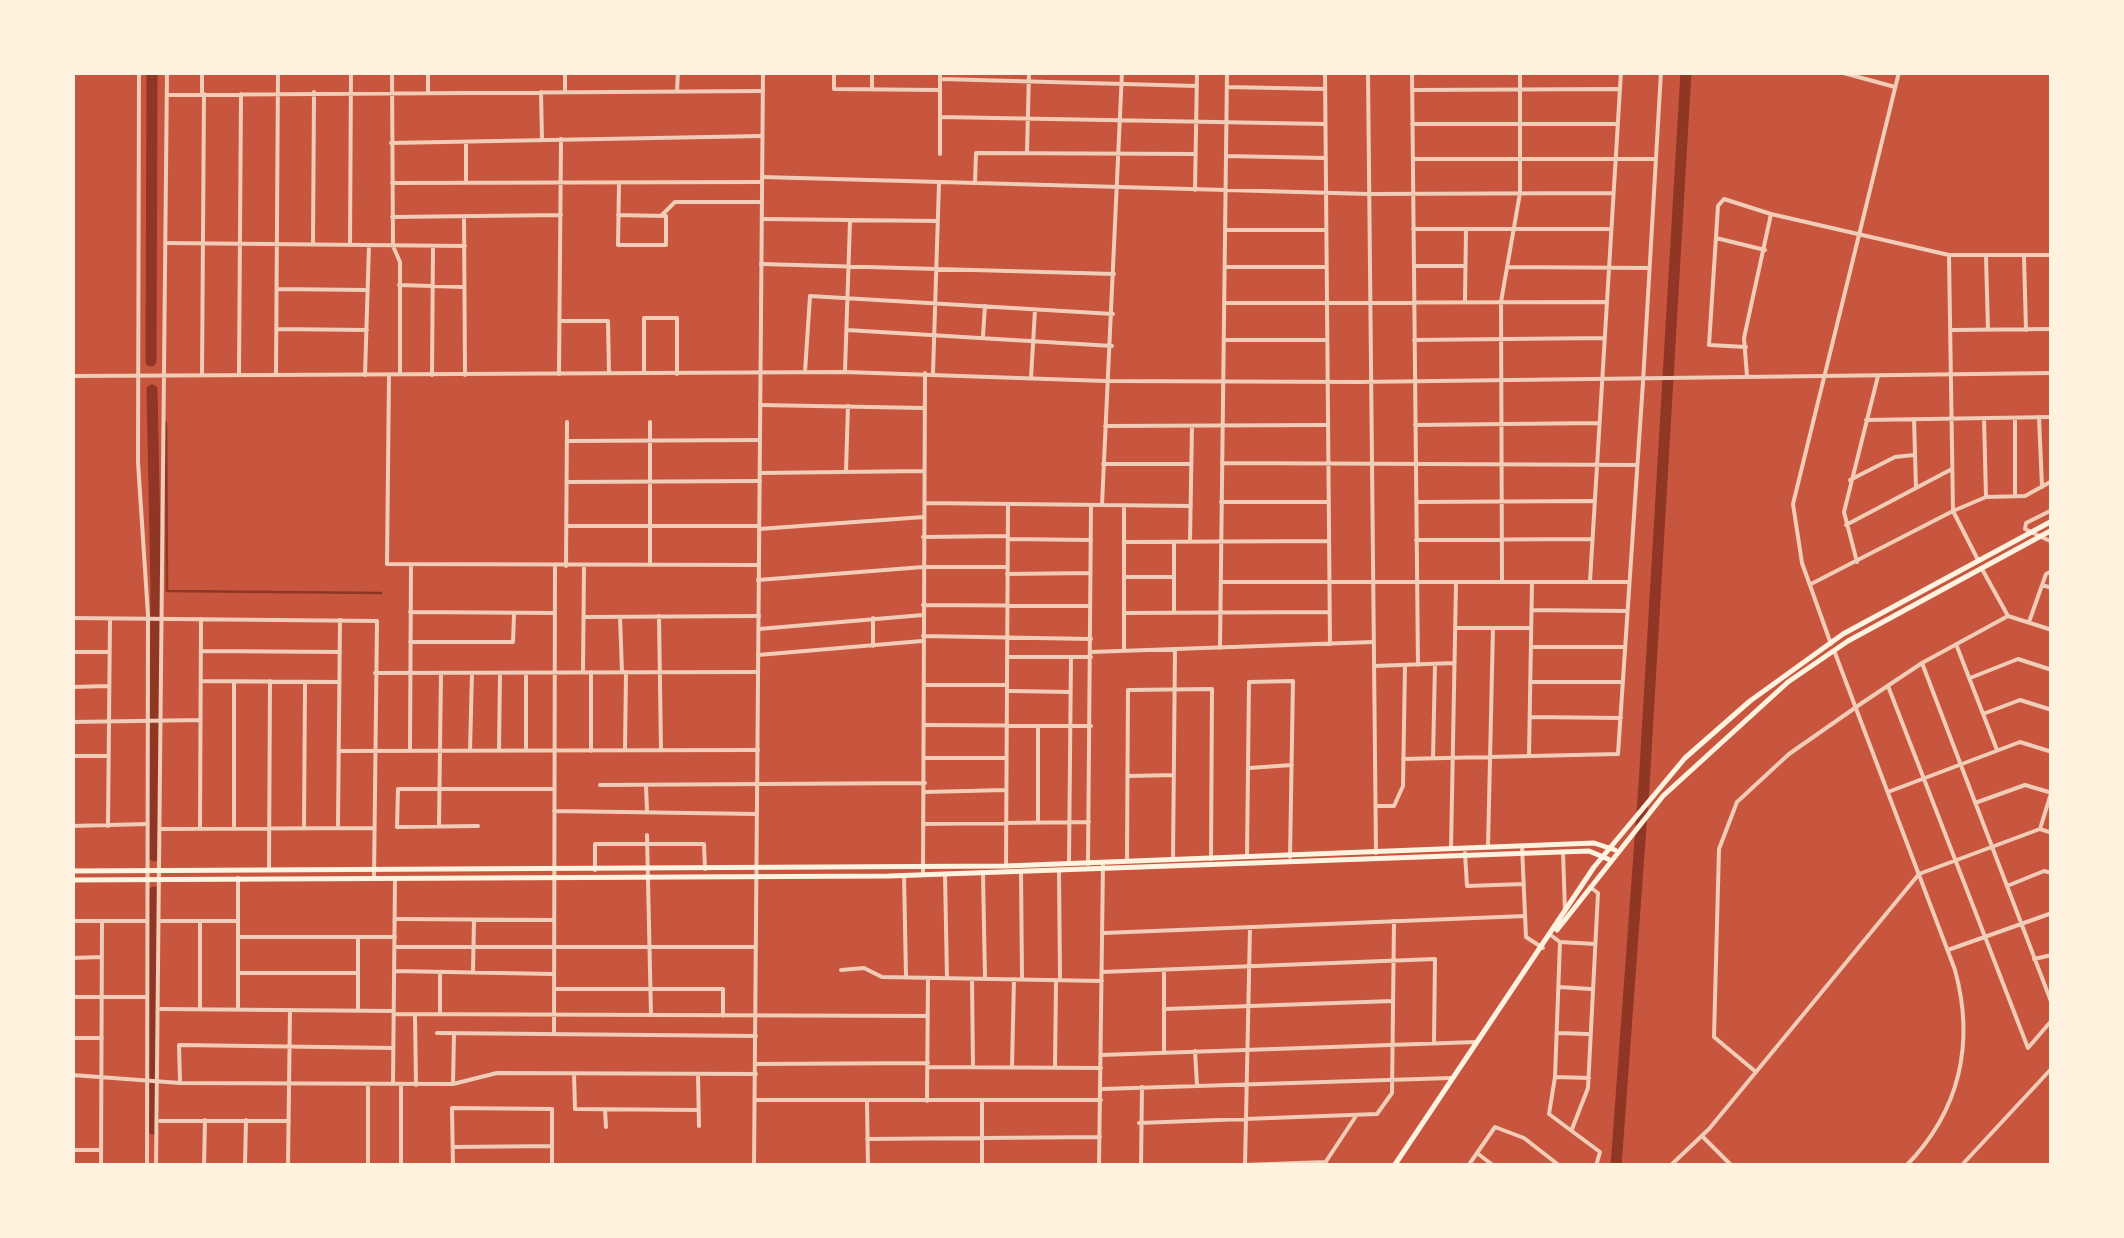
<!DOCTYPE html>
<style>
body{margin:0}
#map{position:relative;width:2124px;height:1238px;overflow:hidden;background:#c8553d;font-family:Roboto,sans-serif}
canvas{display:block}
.frame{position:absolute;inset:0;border:75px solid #fff3e0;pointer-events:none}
</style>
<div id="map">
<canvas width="2124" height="1238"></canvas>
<div class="frame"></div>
</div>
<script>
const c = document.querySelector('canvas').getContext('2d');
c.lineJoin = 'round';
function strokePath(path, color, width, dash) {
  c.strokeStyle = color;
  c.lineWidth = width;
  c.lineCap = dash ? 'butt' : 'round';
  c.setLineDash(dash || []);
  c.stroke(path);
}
const stream = new Path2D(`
 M166,423L167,591L381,593`);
const river = new Path2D(`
 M151,361L152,72
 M152,390L156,588L154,856
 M153,1129L154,892
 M1616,1166L1644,786L1686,72`);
const minor = new Path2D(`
 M392,72L393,246L400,262V374
 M565,72V92
 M834,72V89L940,90
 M1325,72L1330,644
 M1412,72L1418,665
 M940,79L1197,86
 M1227,87L1325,89
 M872,88V72
 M1413,90L1618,89
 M677,91L678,72
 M541,92L542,140
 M202,93V72
 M428,93V72
 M168,95L763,91
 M940,117L1325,124
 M1412,124H1618
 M391,143L761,136
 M466,143V182
 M1027,153L1029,72
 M940,154V72
 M1226,156L1325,158
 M1413,159H1655
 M762,177L1369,194L1612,193
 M392,183L762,182
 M975,183L976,153L1195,154
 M1195,190L1197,72
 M618,215L666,216V245H618L619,185
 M662,215L675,202H762
 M464,216L465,375
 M392,217L561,215
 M763,219L938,221
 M1413,229H1608
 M1225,230H1324
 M1716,238L1765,250
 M313,242L314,92
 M166,243L465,246
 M350,245L351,72
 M1949,256L1953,511L1978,560
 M1986,256L1988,330
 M2024,256L2026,330
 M761,264L1114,274
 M1415,266H1465
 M1225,267H1324
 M1507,267L1649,268
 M399,285L464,287
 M277,289L367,290
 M1465,300L1466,230
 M1225,303L1605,302
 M560,321H608L609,373
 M277,329L367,330
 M847,330L1112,346
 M1951,330L2052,329
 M983,336L985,306
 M1224,340H1325
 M1414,340L1603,338
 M1746,347L1709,345L1718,206L1724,199L1771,214
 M845,371L850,221
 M805,372L810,296L1113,314
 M644,373V318H677V374
 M933,373L939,183
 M239,374L241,94
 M559,374L561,139
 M202,375L204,94
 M276,375L278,72
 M365,375L369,245
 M389,375L387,564L758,565
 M432,375L433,246
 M1747,376L1744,338L1771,214L1949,255H2052
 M1031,378L1035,310
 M760,405L924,408
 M2039,417L2042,487
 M1984,418L1986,497
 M1866,420L2052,417
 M650,422V565
 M1415,425L1598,423
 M1105,426L1325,425
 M567,441L760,440
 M1222,463L1637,465
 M1103,464H1191
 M846,471L848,406
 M760,473L924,471
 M1850,480L1895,457L1914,455
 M567,482L760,481
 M1916,488L1950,470
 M2015,496V418
 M1221,502H1327
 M1418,502L1593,501
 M926,503L1191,506
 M1102,505L1122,72
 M2052,510L2026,523L2025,529L2052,542
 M1846,525L1916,488L1914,419
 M566,526H759
 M759,529L924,517
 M923,537L1008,536
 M1008,539L1091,540
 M1416,540L1591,539
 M1190,541L1192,426
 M1124,542L1328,541
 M1857,562L1844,512L1878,376
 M566,566L567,422
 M1982,569L2008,616
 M1007,574L1090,573
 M1125,577H1174
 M758,580L923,567H1007
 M1590,581L1621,72
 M1222,582H1627
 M1502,582L1501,302L1520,193V72
 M1811,584L1953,511L1986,497L2025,496L2052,481
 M2042,585L2052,588
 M923,605L1090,606
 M1532,610L1627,611
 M410,612L555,613
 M1174,612V542
 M1124,613L1329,612
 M659,616L661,750
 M584,617L759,616
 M620,617L622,672
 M72,618L377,621L374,879
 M873,618V646
 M2029,622L2046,574L2052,571
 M1456,628H1531
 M759,629L923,615
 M923,636L1091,639
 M410,642H513L514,615
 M1956,644L1997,750
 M1531,647H1625
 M1220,648L1227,72
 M201,651L340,652
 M1124,651V506
 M72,652H108
 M1091,652L1373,642
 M758,655L922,641
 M1007,657H1091
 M1922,663L2052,1004
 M1374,666L1454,663
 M583,672L584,567
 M375,673L758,672
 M526,673V751
 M1970,678L2018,659L2052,670
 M201,681L339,682
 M1530,682H1623
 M924,685H1007
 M1888,686L2028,1048L2052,1020
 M72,687L108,686
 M1010,691L1070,692
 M1983,714L2020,700L2052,710
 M1531,717L1621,718
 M72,722L201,720
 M926,725L1091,726
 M1038,727V822
 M410,750L411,565
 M625,750L626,672
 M339,751L758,750
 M470,751L472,673
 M499,751L500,673
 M591,751V672
 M72,756H108
 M1529,756L1532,582
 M926,758H1006
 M1433,758L1435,664
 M1403,759L1618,754L1643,382
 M1249,768L1292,765
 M1128,776L1173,775
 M600,785L925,783
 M646,786L647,811
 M925,792L1006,790
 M1888,792L2020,742L2052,752
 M1975,803L2025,785L2052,793
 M1376,806H1394L1403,786L1405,665
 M554,811L757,814
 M923,824L1089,822
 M338,825L340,620
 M72,826L147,824
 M108,826L110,619
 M234,826V681
 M439,826L441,673
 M478,826L397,827L398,789H554
 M200,828L201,619
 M304,828L305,683
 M161,829L374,828
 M2040,829L2052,790
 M647,835L651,1015
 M1522,846L1526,937L1543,948
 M1488,847L1493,628
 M1451,849L1456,584
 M1563,852L1565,911
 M1465,853L1467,886L1524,884
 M1247,857L1249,682L1293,681L1290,857
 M1173,859L1175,649
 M1127,861L1128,690L1212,689L1211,859
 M1069,862L1071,657
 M1088,864L1091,505
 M1006,865L1008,505
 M269,869L270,681
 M595,870V844H704L705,869
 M1021,872L1022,977
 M1059,872L1060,977
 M945,874L947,978
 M983,874L985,978
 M904,875L906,976
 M923,875L925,373
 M2007,886L2044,871L2052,873
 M397,919L552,920
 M72,921H147
 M161,921H238
 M1104,933L1525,916
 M1552,936L1560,942L1555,1077L1549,1114L1600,1152L1596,1166
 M239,937H395
 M1560,942L1595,944
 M395,947H755
 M1948,950L2052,913
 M72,958L102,957
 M2034,959L2052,955
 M841,970L864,968L882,977L1102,981
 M394,971L553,974
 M473,971L474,920
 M1102,972L1435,959L1434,1041
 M238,973H358
 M440,973V1013
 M972,979L973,1067
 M1559,987L1591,989
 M555,989H723V1016
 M72,997H146
 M200,1007V922
 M161,1009L394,1011
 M238,1009V878
 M1165,1009L1393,1001
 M358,1011V938
 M394,1014L927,1016
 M415,1015L416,1085
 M437,1033L756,1036
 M454,1033L453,1084L497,1073L756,1074
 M554,1033L555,566
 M1558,1033L1588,1034
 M72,1038H102
 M1164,1050V970
 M1195,1051L1197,1085
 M1101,1055L1476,1042
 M755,1064L928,1063
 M928,1067L1101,1068
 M1012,1067L1014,979
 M1055,1067L1056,982
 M1756,1072L1714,1037L1719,849L1737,802L1789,754L1862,703L1922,663L2008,616L2052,630
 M574,1074L575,1109L699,1110
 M698,1074L699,1126
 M72,1075L180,1083L453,1084
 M1555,1077L1589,1078
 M180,1081L179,1045L393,1048
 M393,1084L395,879
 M1102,1089L1451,1078
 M756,1100H1101
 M867,1101L868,1166
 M927,1101L928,978
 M982,1101V1166
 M605,1110L606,1127
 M160,1121H289
 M1139,1123L1377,1114L1392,1093L1394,921
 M1572,1129L1588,1088L1598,893L1590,887
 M1703,1137L1732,1166
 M867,1139L1100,1137
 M453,1147L552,1146
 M72,1150H100
 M1477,1153L1494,1166
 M101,1166L102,921
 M204,1166L205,1120
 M245,1166L246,1120
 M288,1166L290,1010
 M368,1166V1086
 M401,1166V1086
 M453,1166L452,1108L552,1109V1166
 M1099,1166L1103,863
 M1141,1166L1142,1087
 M1215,1166L1325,1162
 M1245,1166L1250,927
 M1323,1166L1356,1116
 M1468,1166L1495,1127L1524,1138L1560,1166
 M1670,1166L1709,1129L1919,874L2040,829L2052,833`);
const tertiary = new Path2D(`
 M139,72L138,462L148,615L147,1166
 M1368,72L1376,853
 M1840,72L1895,87
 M72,376L845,372L1105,381L1359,382L2052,373
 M1643,382L1661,72
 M1831,644L1802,563L1793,504L1899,72
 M1835,653L1955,970C1975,1043 1960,1111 1906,1166
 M156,1166L167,72
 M754,1166L763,72
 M1961,1166L2052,1068`);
const secondary = new Path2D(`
 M72,871L1006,866L1594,843L1615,850
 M72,880L889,876L1589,851L1608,859`);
const trunk = new Path2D(`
 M1557,930L1663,796L1788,682L1848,641L2052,530
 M1394,1166L1594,867L1685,758L1750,701L1843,634L2052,521`);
strokePath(stream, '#8f3625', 2.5);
strokePath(river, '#8f3625', 11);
strokePath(minor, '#f1ccb7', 4);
strokePath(tertiary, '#f1ccb7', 4);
strokePath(secondary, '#fff3e0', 5);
strokePath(trunk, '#fff3e0', 5);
</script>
